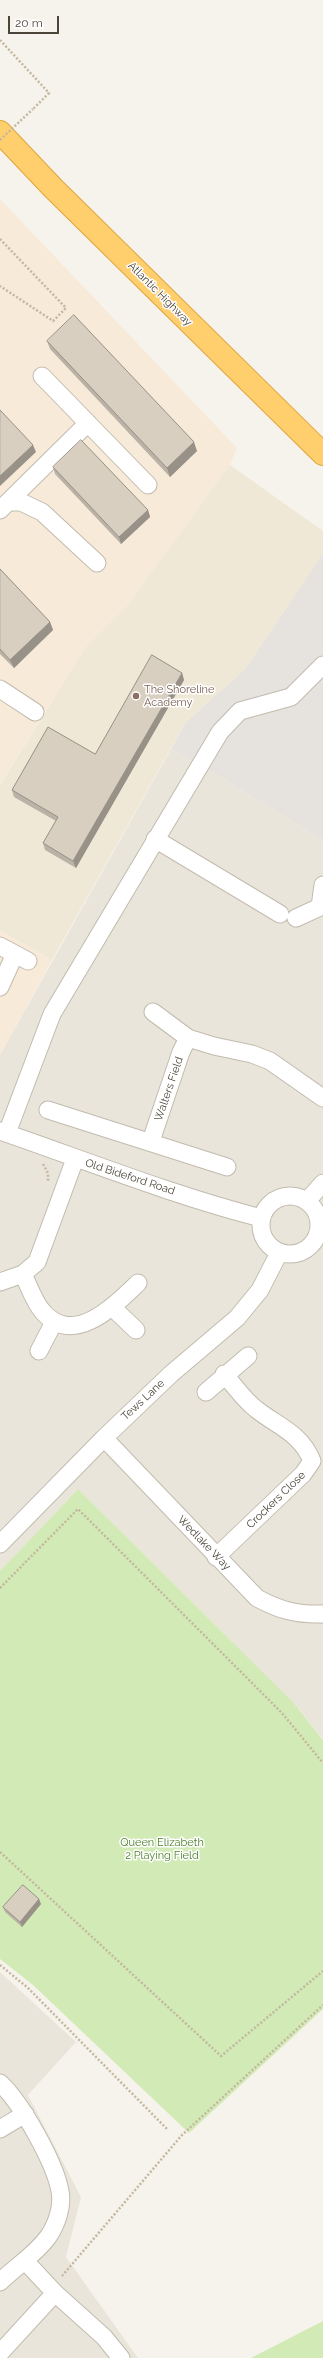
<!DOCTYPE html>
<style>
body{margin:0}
#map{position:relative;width:323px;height:2358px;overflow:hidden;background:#f6f3ec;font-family:Raleway,sans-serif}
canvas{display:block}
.scale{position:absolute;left:8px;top:16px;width:51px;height:18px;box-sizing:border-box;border:2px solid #4b4439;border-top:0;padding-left:5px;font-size:12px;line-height:14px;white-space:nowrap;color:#4b4439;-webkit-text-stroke:3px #fff;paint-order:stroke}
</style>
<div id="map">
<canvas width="323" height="2358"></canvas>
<div class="scale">20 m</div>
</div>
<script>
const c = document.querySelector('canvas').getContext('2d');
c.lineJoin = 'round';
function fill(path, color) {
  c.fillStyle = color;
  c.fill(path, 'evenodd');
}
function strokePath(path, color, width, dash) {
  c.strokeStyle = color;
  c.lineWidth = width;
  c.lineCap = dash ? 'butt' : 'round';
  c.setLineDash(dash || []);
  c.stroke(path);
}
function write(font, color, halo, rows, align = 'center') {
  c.font = font + ' Raleway,sans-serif';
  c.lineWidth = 3;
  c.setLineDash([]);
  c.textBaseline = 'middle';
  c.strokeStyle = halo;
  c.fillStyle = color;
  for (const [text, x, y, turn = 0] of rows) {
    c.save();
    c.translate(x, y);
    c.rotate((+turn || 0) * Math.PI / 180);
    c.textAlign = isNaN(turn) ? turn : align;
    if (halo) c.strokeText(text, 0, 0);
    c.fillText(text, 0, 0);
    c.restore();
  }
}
const residential = new Path2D(`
 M171,749L214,773L323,840V1739L293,1702L78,1489L0,1571V1055Z
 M0,1972L76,2042L28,2095L81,2197L66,2257L138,2358H0Z`);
const commercial = new Path2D(`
 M0,199L237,448L230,465L128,605L86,647L0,784Z
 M0,930L52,960L0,1055Z`);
const industrial = new Path2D(`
 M323,553V840L214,773L171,749L185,723L245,669Z`);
const education = new Path2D(`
 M230,465L323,531V553L245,669L185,723L52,960L0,930V785L86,647L128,605Z`);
const green = new Path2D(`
 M78,1489L293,1702L323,1740V2009L189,2133L33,1985L0,1959V1571Z
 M323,2321V2358H251Z`);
const path = new Path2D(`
 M0,40L49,93L33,109
 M0,239L66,308L53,321L0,286
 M43,1164L48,1173V1181
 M0,1588L78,1509L282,1713L323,1763
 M0,1852L221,2056L323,1971
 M0,1965L28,1988L168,2130
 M62,2276L182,2135L323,2005`);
const minor = new Path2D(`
 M42,376L148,485
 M8,502L88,423
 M0,510L8,502H21L42,512L97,563
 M0,689L35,712
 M155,839L280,914
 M296,918L320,907L323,885
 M0,946L28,961
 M0,987L15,954
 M153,1012L188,1038L214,1046L252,1054L270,1061L323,1098
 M48,1110L227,1167
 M0,1131C87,1161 172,1195 261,1218
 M7,1133L52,1014L220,732L240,711L291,697L323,665
 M151,1141L181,1052L188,1038
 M261 1225a29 29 0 1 1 58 0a29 29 0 1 1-58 0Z
 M307,1201L323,1183
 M23,1274C29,1286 34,1302 43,1312C74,1347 114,1306 138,1283
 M0,1282L23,1274L37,1262L75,1159
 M113,1308L136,1330
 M39,1351L54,1322
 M206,1392L248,1356
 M104,1438L257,1598C279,1610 297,1615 323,1614
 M0,1544L104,1438L171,1374L237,1318L260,1290L279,1253
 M216,1557L303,1474L312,1461C301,1433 277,1426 256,1409C244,1400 234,1385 224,1374
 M0,2083C21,2102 55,2163 60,2191C63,2206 57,2224 48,2237C35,2255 16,2266 0,2282
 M0,2129L25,2114
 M26,2262L55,2293L104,2337L121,2358
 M0,2353L55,2293`);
const highway = new Path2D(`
 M0,132L53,188L323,454`);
const pathBridge = new Path2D(`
 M0,140L33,109`);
const wall = new Path2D(`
 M47,341L197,451L170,477L50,349Z
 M53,467L148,510L150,517L121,544L55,474Z
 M0,569L50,622L53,630L14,668L0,654Z
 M182,673L184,680L76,868L45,850L43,843L56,821L14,797L12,790L95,754Z
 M41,1904L22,1927L5,1912L3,1907Z`);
const shadedWall = new Path2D(`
 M194,442L197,451L170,477L167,468Z
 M33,445L36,452L0,486V476Z
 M148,510L150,517L121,544L119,537Z
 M50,622L53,630L14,668L10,660Z
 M182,673L184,680L76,868L73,861Z
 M39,1899L41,1904L22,1927L20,1922Z`);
const building = new Path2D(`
 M74,315L194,442L167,468L47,341Z
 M0,410L33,445L0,476Z
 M81,440L148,510L119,537L53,467Z
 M0,569L50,622L10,660L0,649Z
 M152,655L182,673L73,861L43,843L58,817L12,790L48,727L95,754Z
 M23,1885L39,1899L20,1922L3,1907Z`);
const markers = [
 [136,696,4,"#8d6e63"]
];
const streetNames = [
 ["Atlantic Highway",160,294,45],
 ["Walters Field",169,1089,-71],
 ["Old Bideford Road",130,1177,18],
 ["Tews Lane",143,1400,-43],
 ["Crockers Close",276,1500,-44],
 ["Wedlake Way",204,1543,46]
];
const educationNames = [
 ["The Shoreline",144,690],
 ["Academy",144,703]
];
const parkNames = [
 ["Queen Elizabeth",162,1843],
 ["2 Playing Field",162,1856]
];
fill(residential, '#eae5da');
fill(commercial, '#f7ead8');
fill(industrial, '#e6e2dd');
fill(education, '#efe8d6');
fill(green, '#d2eab5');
strokePath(minor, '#c2bbae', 19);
strokePath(highway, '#e0a43c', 24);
strokePath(path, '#c4b79f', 2.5, [2, 2]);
strokePath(minor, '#fff', 17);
strokePath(highway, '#ffcf6e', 22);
strokePath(pathBridge, '#c4b79f', 2.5, [2, 2]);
fill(wall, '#bab2a6');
fill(shadedWall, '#979187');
fill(building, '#d8cfc1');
strokePath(building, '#979187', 1);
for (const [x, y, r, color] of markers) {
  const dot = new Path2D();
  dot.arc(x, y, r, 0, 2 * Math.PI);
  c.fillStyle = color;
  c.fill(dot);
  strokePath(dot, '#fff', 1.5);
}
write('11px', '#4b4439', '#fff', streetNames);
write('11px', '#785e54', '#fff', educationNames, 'left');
write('11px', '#4a7f2a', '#fff', parkNames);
</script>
